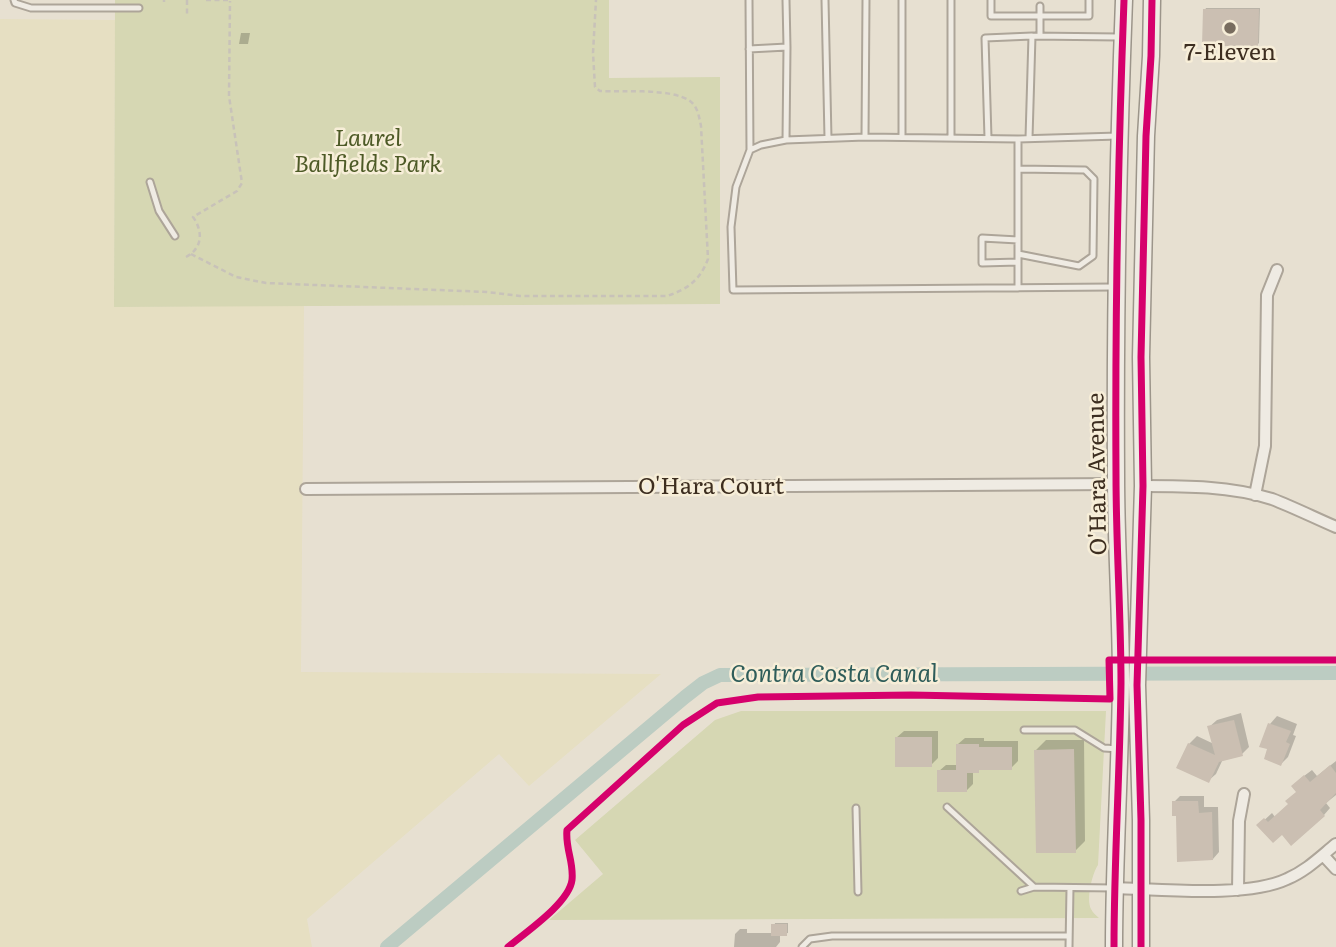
<!DOCTYPE html>
<style>
body{margin:0}
canvas{display:block;background:#e7e0d1}
</style>
<canvas width="1336" height="947"></canvas>
<script>
const c = document.querySelector('canvas').getContext('2d');
c.lineJoin = 'round';
function fill(path, color) {
  c.fillStyle = color;
  c.fill(path, 'evenodd');
}
function strokePath(path, color, width, dash) {
  c.strokeStyle = color;
  c.lineWidth = width;
  c.lineCap = dash ? 'butt' : 'round';
  c.setLineDash(dash || []);
  c.stroke(path);
}
function write(font, color, halo, rows, align = 'center') {
  c.font = font + ' Literata,serif';
  c.lineWidth = 5;
  c.setLineDash([]);
  c.textBaseline = 'middle';
  c.strokeStyle = halo;
  c.fillStyle = color;
  for (const [text, x, y, turn = 0] of rows) {
    c.save();
    c.translate(x, y);
    c.rotate((+turn || 0) * Math.PI / 180);
    c.textAlign = isNaN(turn) ? turn : align;
    if (halo) c.strokeText(text, 0, 0);
    c.fillText(text, 0, 0);
    c.restore();
  }
}
const farmland = new Path2D(`
 M0,19L115,20L114,307L304,305L301,672L661,674L529,786L499,754L307,919L312,947H0Z`);
const green = new Path2D(`
 M115,0H609V78L720,77V304L114,307Z
 M741,711H1106L1098,865C1092,874 1086,899 1091,909C1093,913 1096,915 1099,918L549,920L603,874L575,840L715,720Z`);
const shadow = new Path2D(`
 M1206,8H1260L1259,43L1257,45L1205,10Z
 M241,33H250L248,44H239Z
 M1241,713L1249,747L1242,754L1223,759L1216,774L1208,781L1189,744L1197,736L1214,744L1209,727L1217,720Z
 M1277,716L1297,724L1293,735L1296,736L1288,757L1281,764L1270,724Z
 M904,731H938V758L931,765L896,738Z
 M965,738H984V741H1018V761L1011,768H981L978,771H973V784L967,790L939,771L946,765H958V744Z
 M1046,740H1084L1085,841L1075,851L1036,750Z
 M1336,761V795L1326,803L1330,808L1324,815L1282,833L1259,825L1272,813L1275,817L1290,804L1298,791L1300,779L1312,770L1317,776Z
 M1180,796H1204V807H1218L1219,852L1213,859L1178,814L1174,802Z
 M775,923H788V933L780,934V942L776,947H734L735,934L740,929H747V933H773Z`);
const canal = new Path2D(`
 M387,947L685,697L703,683L720,675L1336,673`);
const building = new Path2D(`
 M1203,9H1259L1258,46H1202Z
 M1234,720L1243,756L1219,762L1209,783L1176,768L1188,743L1215,755L1207,726Z
 M1268,723L1291,731L1286,742L1290,744L1281,766L1264,759L1267,749L1259,747Z
 M895,737H932V767H895Z
 M956,744H979V747H1012V770H979V773H967V792H937V770H956Z
 M1074,749L1076,853H1036L1034,750Z
 M1330,765L1336,773V793L1320,810L1325,816L1291,846L1282,835L1273,843L1256,825L1264,818L1268,822L1288,804L1285,801L1296,792L1291,786L1304,775L1310,782Z
 M1172,801H1198L1199,813L1212,812L1213,860L1177,862L1176,816H1172Z
 M771,924H787V936H771Z`);
const path = new Path2D(`
 M187,0V14
 M206,0H230
 M164,2V0
 M191,254L236,277L266,283L487,292L520,296H667C688,289 700,280 708,259L701,126C699,117 698,107 690,101C671,88 623,92 600,91L595,87L593,53L596,0
 M186,257C203,248 203,231 193,217L237,191L242,183L229,96L230,1`);
const lane = new Path2D(`
 M14,0L15,3L31,8H139
 M749,0L750,150
 M825,0L828,138
 M902,0V137
 M951,0V137
 M991,0V16H1089V0
 M1040,6V36
 M749,49L787,47L786,0
 M865,137L866,0
 M988,138L985,38L1032,36
 M1029,138L1032,36L1119,37
 M786,140L787,47
 M150,182L159,211L175,236
 M1018,240L982,238V263L1018,262
 M1018,254L1079,266L1093,256L1094,179L1085,170L1018,169
 M1113,287L733,290L731,227L736,187L750,150L761,145L786,140L865,137L1018,139L1118,136
 M1018,288V139
 M1024,730H1075L1104,748L1119,749
 M947,807L1034,887
 M856,808L858,892
 M1021,891L1034,887L1114,888
 M802,947L810,939L832,936H1069
 M1069,947L1070,888`);
const street = new Path2D(`
 M1143,486C1187,486 1230,486 1272,499C1293,507 1315,518 1336,527
 M306,489L1116,484
 M1255,495L1265,446L1267,295L1277,270
 M1323,855L1336,869
 M1114,888C1160,889 1247,898 1287,879C1306,871 1320,857 1336,844
 M1238,890L1239,821L1244,794`);
const secondary = new Path2D(`
 M1114,947C1114,859 1120,771 1121,683C1121,614 1116,545 1116,476C1115,317 1118,159 1124,0
 M1141,947V820L1137,685L1143,486L1141,357L1146,136L1151,56L1152,0`);
const cycleway = new Path2D(`
 M508,947C526,932 569,903 572,880C574,862 565,848 567,830L683,725L717,703L758,697L911,695L1110,699L1109,660H1336
 M1114,947C1114,859 1120,771 1121,683C1121,614 1116,545 1116,476C1115,317 1118,159 1124,0
 M1141,947V820L1137,685L1143,486L1141,357L1146,136L1151,56L1152,0`);
const markers = [
 [1230,28,7,"#786c5e"]
];
const poiNames = [
 ["7-Eleven",1230,53]
];
const parkNames = [
 ["Laurel",368,139],
 ["Ballfields Park",368,165]
];
const streetNames = [
 ["O'Hara Avenue",1098,474,-91],
 ["O'Hara Court",711,487]
];
const waterNames = [
 ["Contra Costa Canal",834,675]
];
fill(farmland, '#e6dfc2');
fill(green, '#d6d7b3');
fill(shadow, '#0003');
strokePath(canal, '#bcccc2', 14);
fill(building, '#cbbfb2');
strokePath(lane, '#ada599', 9);
strokePath(street, '#ada599', 14);
strokePath(secondary, '#9c958a', 19);
strokePath(path, '#c8c2b9', 2.5, [5, 3.5]);
strokePath(lane, '#efebe3', 5);
strokePath(street, '#efebe3', 10);
strokePath(secondary, '#efebe3', 16);
strokePath(cycleway, '#d6006c', 7);
for (const [x, y, r, color] of markers) {
  const dot = new Path2D();
  dot.arc(x, y, r, 0, 2 * Math.PI);
  c.fillStyle = color;
  c.fill(dot);
  strokePath(dot, '#f7eed8', 2.5);
}
write('23px', '#3d2e20', '#f7eed8', poiNames);
write('italic 23px', '#4d5a26', '#f7eed8', parkNames);
write('23px', '#3d2e20', '#f7eed8', streetNames);
write('italic 24px', '#2f5d5a', '#f7eed8', waterNames);
</script>
